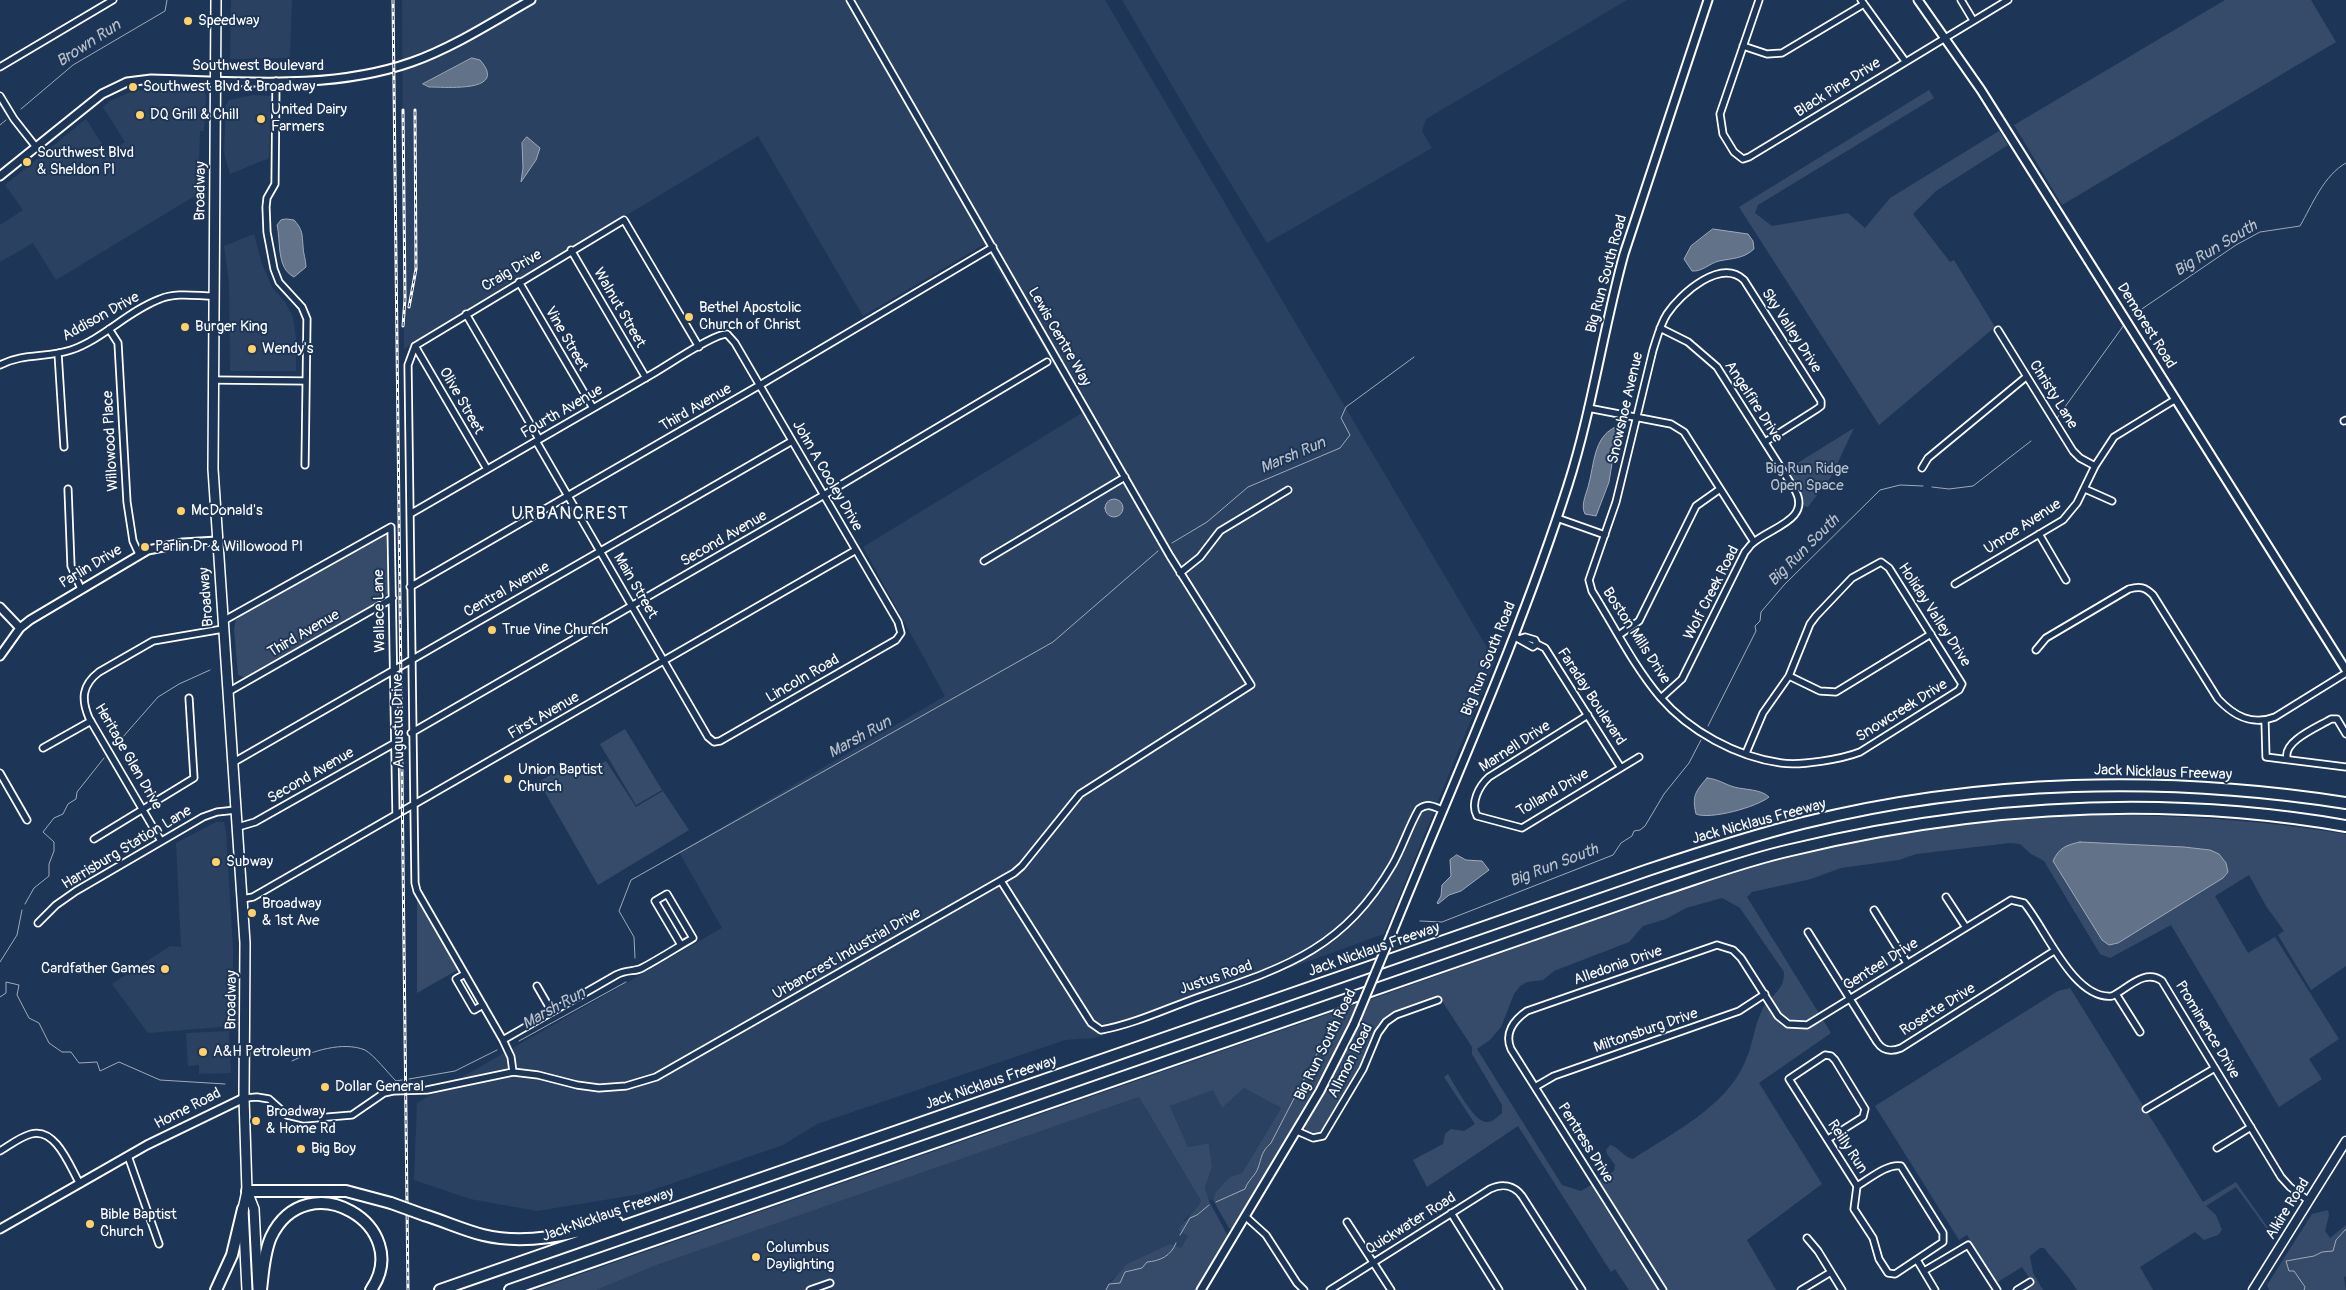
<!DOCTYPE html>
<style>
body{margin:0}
canvas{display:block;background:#1d3557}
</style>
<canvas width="2346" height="1290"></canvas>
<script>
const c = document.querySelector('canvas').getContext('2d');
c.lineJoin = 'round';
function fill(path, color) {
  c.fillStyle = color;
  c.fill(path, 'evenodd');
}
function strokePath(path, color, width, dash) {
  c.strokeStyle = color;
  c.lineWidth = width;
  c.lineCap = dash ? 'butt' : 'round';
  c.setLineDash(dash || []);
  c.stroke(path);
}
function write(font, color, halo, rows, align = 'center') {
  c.font = font + ' Pangolin,sans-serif';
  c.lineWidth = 4;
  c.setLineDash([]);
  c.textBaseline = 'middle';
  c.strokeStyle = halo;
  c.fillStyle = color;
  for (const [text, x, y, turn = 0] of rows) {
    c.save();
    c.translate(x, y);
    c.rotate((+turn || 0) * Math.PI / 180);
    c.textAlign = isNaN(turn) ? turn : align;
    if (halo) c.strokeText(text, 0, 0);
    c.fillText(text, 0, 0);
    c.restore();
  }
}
const built = new Path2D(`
 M231,0H292L290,58L230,59Z
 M402,0H1105L1495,661L1384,934L1094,1038L1065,1040L817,1124L783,1145L641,1194L537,1211L470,1199L414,1180L417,1103L722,928L679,852L945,696L863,547L1082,413L983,245L863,316L758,136L404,349Z
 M1122,0H1627L1426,119L1422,131L1432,148L1267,243L1201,135Z
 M168,88L203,89L206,95L204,131H200L198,194L56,280L33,243L0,262V225L23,210L5,185L86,119L108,153L125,142L103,107L110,101L133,91Z
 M253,95L271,96L269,158L230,174L224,153L226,105L229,100Z
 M254,234L262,264L272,287L285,302L293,317L296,339V371H230L229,281L224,246Z
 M216,822H224L226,831L233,949V1026L148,1033L112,984L170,946L181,947L176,843Z
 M229,1031L231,1073L199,1074V1065L188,1066L186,1033Z
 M1244,1088L1281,1108L1242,1173L1230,1178L1215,1193L1213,1200L1209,1201L1205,1187L1212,1167L1209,1143L1188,1147L1170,1106L1213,1089L1222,1108Z
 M1139,1097L1201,1201L1197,1210L1185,1219L1178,1230L1188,1236L1181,1249L1113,1278L1104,1290H596L657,1265Z`);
const green = new Path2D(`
 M2225,0H2311L2336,42L2062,205L2014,125Z
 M1929,90L1934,98L1758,205L1755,213L1772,226L1848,213L1865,228L1890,198L1999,131L2008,145L1936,191L1913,214L1950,262L1954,260L1995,327L1879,425L1739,207Z
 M1854,428L1831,477L1808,507L1799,505L1783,472Z
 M382,534L388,535V593L384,598L246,678L238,675L234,629L236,619Z
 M625,729L662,790L636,805L600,744Z
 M606,761L636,807L663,791L689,830L598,885L539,782L567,764L579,774Z
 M2102,815C2184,815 2265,821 2346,834V966L2311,990L2278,935L2284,931L2266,906L2249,875L2215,896L2248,953L2275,937L2339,1039L2309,1059L2322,1079L2279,1107L2171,925L2110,958L2100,954L2044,861L2031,854L2020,844L2010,843L1916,854L1899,860L1841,868L1811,879L1752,892L1747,897L1831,1033L1759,1083L1822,1184L1747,1240L1776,1290H1629L1615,1269L1611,1272L1518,1126L1427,1187L1413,1160L1443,1144L1445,1134L1451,1129L1464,1131L1475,1124L1444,1077L1448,1074C1455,1085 1473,1121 1486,1122C1492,1123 1497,1117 1502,1113V1105L1472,1054V1047L1440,998L1388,1017L1322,1133L1314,1136L1306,1131L1305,1125L1342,1061L1369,1000C1460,968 1551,935 1643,904C1694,887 1744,869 1796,855C1896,829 1999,819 2102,815ZM2080,842L2102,844L2228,872L2223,878L2118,943L2109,945L2102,940L2053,861ZM1722,898L1740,908L1784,972C1785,992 1769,995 1762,1010C1754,1026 1753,1045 1745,1062C1726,1107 1672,1133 1633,1159C1623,1157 1619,1147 1610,1145L1606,1150L1607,1154L1615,1165L1614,1171L1581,1191L1562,1185L1477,1049L1490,1040L1501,1027L1514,994L1520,986L1527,982L1543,980L1554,971L1629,942L1643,926L1666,919L1686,908Z
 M417,898L459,969L417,993Z
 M2070,988L2203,1202L2236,1182L2273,1235L2272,1236L2236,1187L2206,1206L2216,1215L2222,1230L2218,1235L2204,1240L2195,1232L2140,1267L2153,1290H2077C2068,1275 2055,1262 2044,1248H2040L2030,1256L2033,1273L2043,1290H2027L2034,1285L2022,1267L1996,1283L1967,1235L1959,1240L1875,1106L2058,991Z
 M1357,1004L1333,1057L1233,1229L1229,1228L1213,1200L1215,1193L1230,1177L1242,1173L1281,1108L1244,1088L1222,1108L1213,1090L1170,1106L1188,1147L1209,1143L1212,1167L1205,1187L1209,1201L1229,1238L1198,1290H1104L1127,1264L1170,1244L1181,1248L1188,1236L1178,1230C1185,1219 1195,1213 1201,1201L1139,1097L657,1265L596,1290H535Z
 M2328,1210L2329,1215L2325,1231L2330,1238L2346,1225V1276L2344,1278L2346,1290H2269L2267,1285L2312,1214Z`);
const water = new Path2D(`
 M472,58L480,60C509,93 446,87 429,87L423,84Z
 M527,137L540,148L536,160L521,182L523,168L522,143Z
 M287,219L294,220C303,230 302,234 303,246C303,253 306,260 306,267L294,277C276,268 281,241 277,225L281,220Z
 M1713,229L1748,234L1753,241L1754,249C1743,259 1733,258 1719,261C1710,263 1702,272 1692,271L1684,259L1691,246Z
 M1614,428L1620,431L1623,435L1622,442L1613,457L1609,482L1596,516L1585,514C1580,505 1587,493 1589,483C1594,465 1594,437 1614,428Z
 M1105 508a9 9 0 1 1 18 0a9 9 0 1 1-18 0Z
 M1707,778C1718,779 1724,784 1734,787C1745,790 1761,789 1769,797C1757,807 1710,820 1696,814C1692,796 1695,792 1707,778Z
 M2080,842L2184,847L2210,850L2219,854L2226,863L2228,872L2223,878L2118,943L2109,945L2102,940L2053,861C2059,848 2066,845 2080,842Z
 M1457,855L1466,860L1482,861L1489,870L1461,891L1449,895L1438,904L1437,903L1441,896L1442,885L1451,876L1450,860Z`);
const stream = new Path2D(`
 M21,109L73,65L165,11L167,0
 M0,125L6,120
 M2133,315L2236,245L2260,232L2300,226C2312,205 2324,175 2346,163
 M2057,418L2124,325
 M1932,487L1949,489L1973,486L2031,441
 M1172,543L1207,522L1248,487L1340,448L1350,435L1341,418L1346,407L1414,357
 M1708,726L1756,631L1755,626L1760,621L1761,612L1784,585L1880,490L1900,485L1923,486
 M115,746L158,697L179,684L210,670
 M25,904L34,888L49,876V864L54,851V842L43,832L54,818L63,814L68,804L76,799L77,792L104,758
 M1420,921L1442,922L1613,855L1621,843L1632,836L1634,831L1640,830L1645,826L1664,794L1689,763L1701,740
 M635,958L634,937L619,911L631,880L1053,642L1158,551
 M0,962L17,935L22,910
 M0,997L6,993V982L19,985L17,995L29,1018L39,1023L49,1043L62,1052H71L79,1063L97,1062L100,1071L119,1062L160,1080L225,1084
 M519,1041L626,982
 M292,1061C312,1051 343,1041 365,1050C374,1055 388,1073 396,1081L402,1080
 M409,1079L455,1071L497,1050
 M1216,1202L1245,1189C1248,1180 1256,1175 1258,1168C1262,1157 1261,1152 1271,1143L1333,1023
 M1180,1235L1190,1218L1197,1215L1209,1205
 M1106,1290L1109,1284L1120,1283L1125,1272L1142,1268L1147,1262C1160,1261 1171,1256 1176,1243
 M2304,1290L2305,1287L2294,1271H2289L2286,1261L2314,1256L2322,1252L2333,1251L2336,1240L2346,1229`);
const minor = new Path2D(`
 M1759,0L1720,114L1723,134L1734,152L1743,159L1749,157L2008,0
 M1861,0L1905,61
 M1961,0L1973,20
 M1743,46L1767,54L1782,53L1864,4
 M0,67L113,0
 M276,81L275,184L267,198L266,207L267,232L274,269L279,282L302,307L307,319L305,465
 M0,96L14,119L36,147
 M571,250L646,378
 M519,282L593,408
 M466,314L539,439
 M1660,328L1688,342L1717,367L1795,490C1812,520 1769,528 1753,543C1750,545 1748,549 1745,552L1682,679L1661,698
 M109,329L118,343L127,502L133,541L139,554
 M1998,330L2073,451L2080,458L2095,466
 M415,346L408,365L415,883L417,891L503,1040L511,1057L513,1072
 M415,346L624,220L699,347
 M415,346L487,469
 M58,353L64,447
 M0,365C23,353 47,358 71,350C103,339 128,311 160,299C176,292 197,296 213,296
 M213,380L306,381
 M1588,408L1671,424L1684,432L1754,542
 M2344,421L2346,420
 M1922,468L1928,458L2026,377
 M68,489L71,566L81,589
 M2085,489L2112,501
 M410,514C491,467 572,420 654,373C668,365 713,334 727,334L735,343L898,622L901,633L896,640L720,741L714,742L708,737L536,441
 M1557,518L1605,535
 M2039,534L2066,580
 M984,561L1125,477
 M1180,573L1200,557L1220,531L1288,490
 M1955,584L2063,520L2077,503L2095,466L2114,437L2176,399
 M410,587L760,385L993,247
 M223,621L391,527L396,815
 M1619,635L1639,621L1696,506L1720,489
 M1517,638L1533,647L1537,644
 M1519,639L1525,637L1535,640L1537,644L1545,648L1621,768
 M2036,650L2046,638L2129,589C2140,586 2145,587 2153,595L2218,699C2234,716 2252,726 2275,717L2346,673
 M1789,676L1820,691L1836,692L1931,634
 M228,692L393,598
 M1588,715L1489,777C1479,786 1470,803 1477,816L1522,828L1639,757
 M2265,721L2266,757L2346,767
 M411,733L824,495L1047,362
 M43,748L91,721
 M1746,753L1763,713L1789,676L1810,624L1816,616L1852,578L1881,562L1889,568L1962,684L1959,690L1860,752C1842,759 1801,766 1781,763C1737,757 1689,731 1660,697C1633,665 1614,626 1592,591L1589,580L1616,502L1653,350C1657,338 1660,325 1667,314C1681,293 1721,258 1744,280L1821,401V406L1817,409L1765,442
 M2287,758C2283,741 2318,727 2331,719H2337L2346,734
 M234,762L792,441
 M0,773L27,820
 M238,827L255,822L395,743
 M94,839L194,778L189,698
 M161,841L89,718C81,699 82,685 99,672L153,641L223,629
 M1001,881L1091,1023L1101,1030C1135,1024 1170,1007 1202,996C1289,966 1344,948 1393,864C1403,846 1409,826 1419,809C1428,803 1433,806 1442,810
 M1946,897L1965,926
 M242,899L253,897L856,550
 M1874,910L1907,963
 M38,923L56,905L76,891L203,817L217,812L236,810
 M1808,932L1877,1042C1883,1051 1891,1052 1901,1048L2054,951
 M465,974L456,979L474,1010L483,1005
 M537,986L552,1012
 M2116,994L2140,1032
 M503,1040L616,975C627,969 635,972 642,968C659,959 676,948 693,938L667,894L655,901L681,945
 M1535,1087L1554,1076L1739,1011L1765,994
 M244,1098L257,1097L269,1099L287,1115L304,1119L352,1115L384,1093L393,1091L427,1090L513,1072L538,1075L577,1085L599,1088L626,1086L656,1077L1014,873L1022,866L1080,794L1251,685L1170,556L850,0
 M2146,1109L2215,1068
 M1297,1131L1313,1138L1323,1136L1363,1069L1378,1033L1386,1022L1396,1015L1438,1000
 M1828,1139L1863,1117L1865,1109L1835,1060L1831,1056L1825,1055L1789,1079L1857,1186L1854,1209L1873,1238L1879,1259L1888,1273L1895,1274L1943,1242V1233L1901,1166C1888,1163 1869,1179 1857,1186
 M2217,1148L2251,1127
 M0,1151C10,1145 20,1137 31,1134C56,1127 70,1167 80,1184
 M128,1156L159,1244
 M1451,1213L1499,1290
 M1245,1216L1266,1235L1297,1283L1304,1290
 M1347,1222L1391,1290
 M1807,1238L1818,1251L1842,1290
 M1917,1260L1935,1290
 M1924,1271L1968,1245L1997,1290
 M810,1290L830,1283
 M1330,1290L1490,1189C1502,1183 1514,1185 1522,1196L1582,1290
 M1663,1290L1511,1049C1504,1033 1514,1020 1527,1011L1717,945L1733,950L1741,958L1778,1016L1788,1024L1807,1025L2011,900L2024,903C2045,927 2073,1000 2112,996C2127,989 2145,968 2162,981L2281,1177L2290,1187L2309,1201
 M1801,1290L1831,1272
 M2017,1290L2030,1282`);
const tertiary = new Path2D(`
 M1918,0L1981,90L2346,670
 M0,176L102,94L127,82L151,79C237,81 330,91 412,62C454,47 492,22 531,0
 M0,607L20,628
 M0,656L20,628L30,620L148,550L183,543L217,541
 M1392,933C1452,785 1519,638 1568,485C1592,410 1603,330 1624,254L1708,0
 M0,1229L147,1145L244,1098
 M1201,1290L1320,1091L1354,1024`);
const secondary = new Path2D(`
 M2253,1290L2346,1141`);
const primary = new Path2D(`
 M216,0L213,469L245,943L244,1098L247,1191L243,1209L247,1290
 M247,1191L254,1209L258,1289`);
const motorway = new Path2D(`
 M247,1191H346L391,1203
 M424,1215C444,1221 463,1230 483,1235C528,1246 574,1233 617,1222
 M216,1290L232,1255L243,1209
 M261,1290C263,1273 264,1253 271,1237C307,1162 415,1226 371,1290
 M440,1290L1648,870C1699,853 1751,836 1803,823C1980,779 2166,775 2346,803
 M510,1290L1661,890C1704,876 1746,860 1791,850C1973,806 2161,794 2346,826`);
const rail = new Path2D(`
 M393,0L408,1290
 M409,307L416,269L415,110
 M403,326L405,299L403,110`);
const tertiaryBridge = new Path2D(`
 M1354,1024L1392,933`);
const motorwayBridge = new Path2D(`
 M391,1203L424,1215`);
const markers = [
 [188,21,5,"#ffd166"],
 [133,87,5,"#ffd166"],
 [140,115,5,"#ffd166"],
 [261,119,5,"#ffd166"],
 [27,162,5,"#ffd166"],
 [689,317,5,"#ffd166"],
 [185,327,5,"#ffd166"],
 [252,349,5,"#ffd166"],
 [181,511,5,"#ffd166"],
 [145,547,5,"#ffd166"],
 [492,630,5,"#ffd166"],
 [508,779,5,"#ffd166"],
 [216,862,5,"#ffd166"],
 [252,913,5,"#ffd166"],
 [165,969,5,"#ffd166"],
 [203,1052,5,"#ffd166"],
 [325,1087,5,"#ffd166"],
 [256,1121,5,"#ffd166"],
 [301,1149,5,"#ffd166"],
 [90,1224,5,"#ffd166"],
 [756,1257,5,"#ffd166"]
];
const poiNames = [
 ["Speedway",198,21],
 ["Southwest Blvd & Broadway",143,87],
 ["United Dairy",271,110],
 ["Farmers",271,127],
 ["DQ Grill & Chill",150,115],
 ["Southwest Blvd",37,153],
 ["& Sheldon Pl",37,170],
 ["Bethel Apostolic",699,308],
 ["Church of Christ",699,325],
 ["Burger King",195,327],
 ["Wendy's",262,349],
 ["McDonald's",191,511],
 ["Parlin Dr & Willowood Pl",155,547],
 ["True Vine Church",502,630],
 ["Union Baptist",518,770],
 ["Church",518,787],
 ["Subway",226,862],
 ["Broadway",262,904],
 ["& 1st Ave",262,921],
 ["Cardfather Games",155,969,"right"],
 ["A&H Petroleum",213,1052],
 ["Dollar General",335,1087],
 ["Broadway",266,1112],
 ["& Home Rd",266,1129],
 ["Big Boy",311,1149],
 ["Bible Baptist",100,1215],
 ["Church",100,1232],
 ["Columbus",766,1248],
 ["Daylighting",766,1265]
];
const streetNames = [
 ["Southwest Boulevard",258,66],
 ["Black Pine Drive",1838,88,-32],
 ["Broadway",201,191,-89],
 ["Craig Drive",512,271,-31],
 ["Big Run South Road",1607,274,-75],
 ["Walnut Street",619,308,60],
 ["Addison Drive",101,317,-29],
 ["Demorest Road",2146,326,58],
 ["Sky Valley Drive",1791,331,57],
 ["Lewis Centre Way",1059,337,60],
 ["Vine Street",566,339,60],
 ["Christy Lane",2053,395,58],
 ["Olive Street",461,401,60],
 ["Angelfire Drive",1753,402,57],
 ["Third Avenue",696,408,-30],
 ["Snowshoe Avenue",1626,408,-77],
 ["Fourth Avenue",562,412,-30],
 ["Willowood Place",111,441,-93],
 ["John A Cooley Drive",827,476,60],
 ["Unroe Avenue",2023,527,-33],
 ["Second Avenue",724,539,-30],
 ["Parlin Drive",91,567,-31],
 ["Main Street",635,586,60],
 ["Central Avenue",507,590,-30],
 ["Wolf Creek Road",1712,593,-63],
 ["Broadway",207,597,-94],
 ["Wallace Lane",380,611,-91],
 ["Holiday Valley Drive",1934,615,57],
 ["Third Avenue",304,634,-30],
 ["Boston Mills Drive",1636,636,57],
 ["Big Run South Road",1489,659,-68],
 ["Lincoln Road",803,679,-30],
 ["Faraday Boulevard",1591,697,57],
 ["Snowcreek Drive",1902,711,-32],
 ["First Avenue",544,716,-30],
 ["Augustus Drive",399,721,-91],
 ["Marnell Drive",1515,747,-33],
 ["Heritage Glen Drive",128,757,60],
 ["Jack Nicklaus Freeway",2163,773,2],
 ["Second Avenue",311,776,-30],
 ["Tolland Drive",1553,793,-30],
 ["Jack Nicklaus Freeway",1759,822,-15],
 ["Harrisburg Station Lane",127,848,-31],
 ["Jack Nicklaus Freeway",1374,950,-19],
 ["Urbancrest Industrial Drive",847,954,-30],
 ["Genteel Drive",1881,965,-32],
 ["Alledonia Drive",1618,966,-19],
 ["Justus Road",1216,978,-19],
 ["Broadway",232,1000,-89],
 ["Rosette Drive",1938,1010,-32],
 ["Prominence Drive",2207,1030,59],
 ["Miltonsburg Drive",1646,1031,-19],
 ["Big Run South Road",1326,1045,-64],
 ["Allmon Road",1351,1061,-63],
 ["Jack Nicklaus Freeway",991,1083,-19],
 ["Home Road",188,1109,-27],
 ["Pentress Drive",1585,1143,58],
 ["Reilly Run",1847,1147,57],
 ["Alkire Road",2288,1209,-58],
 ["Jack Nicklaus Freeway",608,1215,-19],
 ["Quickwater Road",1411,1224,-32]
];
const parkNames = [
 ["Big Run Ridge",1807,469],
 ["Open Space",1807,486]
];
const waterNames = [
 ["Brown Run",89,44,-33],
 ["Big Run South",2216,249,-31],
 ["Marsh Run",1293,456,-23],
 ["Big Run South",1804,551,-45],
 ["Marsh Run",860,738,-29],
 ["Big Run South",1554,866,-21],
 ["Marsh Run",554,1009,-29]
];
const quarterNames = [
 ["URBANCREST",570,514]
];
fill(built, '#2a4161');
fill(green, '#364b69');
fill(water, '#617289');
strokePath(water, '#a0aab8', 1);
strokePath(stream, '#a0aab8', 1);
strokePath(minor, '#fff', 9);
strokePath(tertiary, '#fff', 11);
strokePath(secondary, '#fff', 11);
strokePath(primary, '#fff', 12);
strokePath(motorway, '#fff', 14);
strokePath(minor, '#1d3557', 5.5);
strokePath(tertiary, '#1d3557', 7);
strokePath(secondary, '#1d3557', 8);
strokePath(primary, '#1d3557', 9);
strokePath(motorway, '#1d3557', 10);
strokePath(rail, '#fff', 3);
strokePath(rail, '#1d3557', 1, [4]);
strokePath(tertiaryBridge, '#fff', 11, []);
strokePath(motorwayBridge, '#fff', 14, []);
strokePath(tertiaryBridge, '#1d3557', 7);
strokePath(motorwayBridge, '#1d3557', 10);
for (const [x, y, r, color] of markers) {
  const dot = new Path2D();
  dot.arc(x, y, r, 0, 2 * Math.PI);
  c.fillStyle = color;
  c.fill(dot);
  strokePath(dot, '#1d3557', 2);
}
write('15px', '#fff', '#1d3557', poiNames, 'left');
write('15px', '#fff', '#1d3557', streetNames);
write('15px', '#b9c0ca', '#1d3557', parkNames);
write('italic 16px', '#b8c0ca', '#1d3557', waterNames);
c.letterSpacing = '1px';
write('18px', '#fff', '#1d3557', quarterNames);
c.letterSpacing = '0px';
</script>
